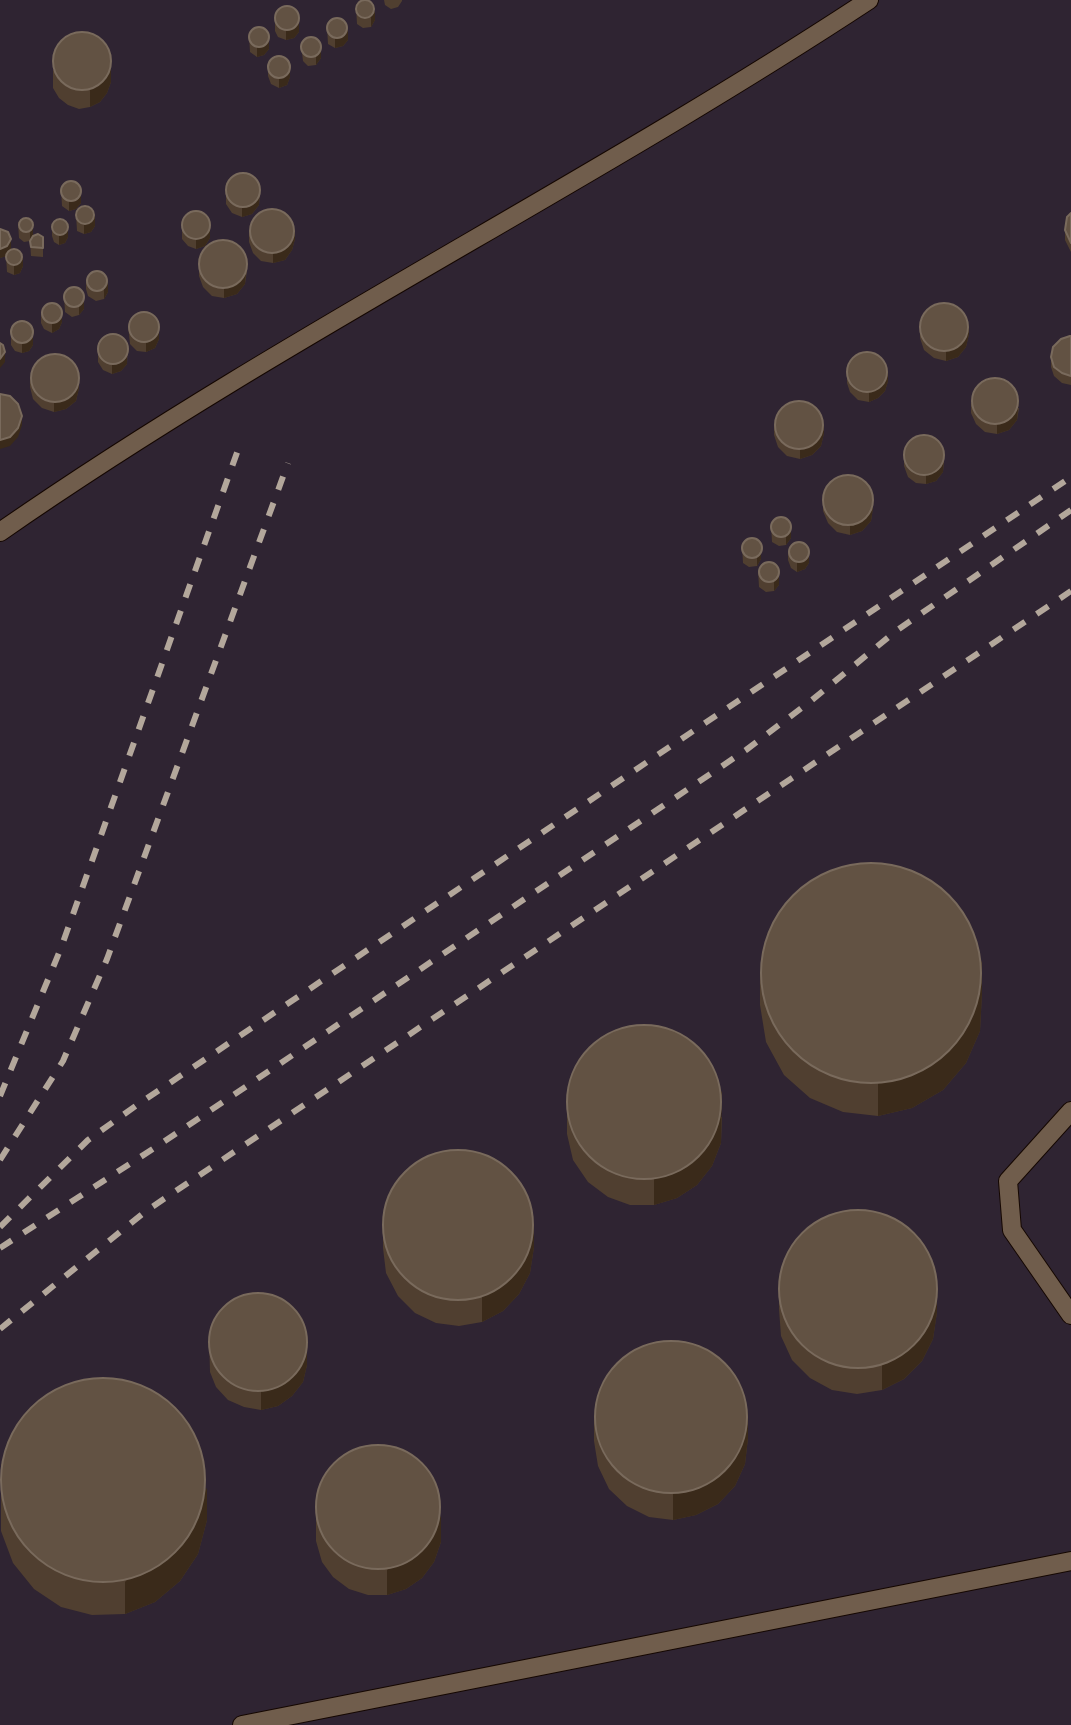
<!DOCTYPE html>
<style>
body{margin:0}
canvas{display:block;background:#2d1e0e}
</style>
<canvas width="1071" height="1725"></canvas>
<script>
const c = document.querySelector('canvas').getContext('2d');
c.lineJoin = 'round';
function fill(path, color) {
  c.fillStyle = color;
  c.fill(path, 'evenodd');
}
function strokePath(path, color, width, dash) {
  c.strokeStyle = color;
  c.lineWidth = width;
  c.lineCap = dash ? 'butt' : 'round';
  c.setLineDash(dash || []);
  c.stroke(path);
}
const industrial = new Path2D(`
 M0,0H1071V1725H0Z`);
const lane = new Path2D(`
 M0,532C279,338 585,187 869,0
 M1071,1111L1008,1181L1012,1230L1071,1315
 M242,1725L1071,1561`);
const rail = new Path2D(`
 M0,1096L61,948L239,447
 M0,1160L63,1061L107,959L288,463
 M0,1227L88,1140L137,1105L1071,477
 M0,1248L162,1143L746,750L812,700L896,631L1071,510
 M0,1329L146,1211L1071,591`);
const wall = new Path2D(`
 M384,0H402V1L398,7L391,9L385,5Z
 M356,7L375,20L371,27L363,28L357,24Z
 M275,13L299,32L294,38L286,40L278,37L275,31Z
 M327,26L348,40L343,46L335,48L328,44Z
 M249,35L269,49L264,55L257,57L250,52Z
 M301,44L321,58L316,65L308,66L303,61Z
 M268,67L290,77L287,85L279,88L271,84L268,76Z
 M53,70L111,82L107,93L100,102L90,107L79,109L68,105L59,98L53,88Z
 M226,183L260,194L259,205L252,214L242,217L232,213L226,204Z
 M61,189L81,203L76,209L69,211L62,206Z
 M1071,213V252L1065,240V230Z
 M76,214L95,226L91,232L84,234L77,231Z
 M21,219L33,236L43,237V257L31,256L30,241L24,242L19,238L18,223Z
 M52,227L68,237L65,243L59,245L54,242L52,236Z
 M0,229L10,250L23,266L20,273L14,275L7,272L6,256L0,258Z
 M182,230L210,238L205,246L196,249L188,246L182,239Z
 M249,232L295,239L292,250L285,260L273,263L261,261L253,253L249,242Z
 M199,266L247,271L245,284L237,294L224,298L212,296L203,287L199,276Z
 M86,279L108,292L104,299L96,301L88,296L86,289Z
 M64,296L84,309L79,315L72,317L65,312Z
 M41,313L62,322L59,329L52,333L44,329L41,323Z
 M128,325L159,339L155,348L146,352L137,351L130,344Z
 M920,329L969,334L966,347L958,357L946,361L934,358L924,350L920,338Z
 M11,336L33,345L29,351L22,353L15,351L11,345Z
 M1071,336V385L1062,383L1054,376L1051,367V357Z
 M98,343L128,345L127,364L121,371L112,374L103,370L98,362Z
 M847,373L888,381L885,391L878,398L869,402L858,400L850,392L847,383Z
 M30,378L79,388L76,401L66,409L54,412L42,408L33,399L30,387Z
 M971,403L1019,408L1017,420L1009,430L997,434L985,432L976,424L971,413Z
 M774,426L824,433L821,446L812,455L800,459L787,456L778,447L774,435Z
 M904,457L944,462L943,472L936,481L926,484L916,483L908,477L904,466Z
 M823,502L873,508L871,521L862,531L850,535L837,532L828,523L823,511Z
 M771,525L791,538L786,545L779,546L772,542Z
 M742,546L761,559L757,566L749,567L743,563Z
 M788,551L809,563L805,569L797,572L791,568L788,560Z
 M758,570L779,585L774,591L766,592L759,587Z
 M760,973L982,993L980,1031L966,1063L943,1090L912,1108L878,1116L843,1112L810,1098L784,1075L766,1042L760,1005Z
 M567,1109L722,1117L721,1143L712,1166L697,1185L677,1198L654,1205H630L608,1197L588,1182L573,1160L567,1134Z
 M383,1222L534,1247L530,1273L519,1294L503,1311L482,1322L459,1326L436,1323L415,1313L398,1296L386,1273L383,1248Z
 M779,1284L937,1312L933,1339L922,1361L904,1379L882,1390L857,1394L832,1390L810,1378L792,1360L781,1336L779,1309Z
 M209,1336L307,1365L303,1382L292,1396L278,1406L261,1410L244,1407L228,1400L216,1387L210,1372Z
 M594,1415L748,1438L745,1464L735,1486L718,1504L696,1515L673,1520L649,1517L627,1506L609,1489L598,1466L594,1441Z
 M1,1464L207,1520L198,1554L180,1581L155,1602L125,1614L92,1615L61,1607L34,1589L13,1563L1,1531Z
 M316,1516L441,1542L434,1562L422,1578L406,1589L387,1595H368L349,1589L333,1577L322,1562L316,1541Z`);
const shadedWall = new Path2D(`
 M375,11V20L371,27V17Z
 M299,15V32L294,38L286,40V30Z
 M348,30V40L343,46L335,48V39Z
 M269,39V49L264,55L257,57V47Z
 M321,49V58L316,65V56Z
 M111,64V82L107,93L100,102L90,107V89Z
 M290,68V77L287,85L279,88V79Z
 M260,185L259,205L252,214L242,217V208Z
 M81,193V203L76,209L69,211V202Z
 M95,216V226L91,232L84,234V225Z
 M33,226V235L30,241V231Z
 M68,228V237L65,243L59,245V235Z
 M210,229V238L205,246L196,249V239Z
 M295,229V239L292,250L285,260L273,263V254Z
 M11,239V249L7,256L0,258V249Z
 M23,257V266L20,273L14,275V266Z
 M247,262L245,284L237,294L224,298V289Z
 M108,282V292L104,299V290Z
 M84,299V309L79,315V306Z
 M62,313V322L59,329L52,333V323Z
 M969,325V334L966,347L958,357L946,361V352Z
 M159,330V339L155,348L146,352V343Z
 M33,336V345L29,351L22,353V344Z
 M5,352V362L0,368V359Z
 M127,354V364L121,371L112,374V364Z
 M888,371V381L885,391L878,398L869,402V393Z
 M79,379V388L76,401L66,409L54,412V403Z
 M1019,398L1017,420L1009,430L997,434V425Z
 M22,416V425L18,437L10,446L0,449V440Z
 M824,424V433L821,446L812,455L800,459V450Z
 M944,453L943,472L936,481L926,484V475Z
 M873,499V508L871,521L862,531L850,535V525Z
 M791,529V538L786,545V535Z
 M761,550V559L757,566V556Z
 M809,554V563L805,569L797,572V562Z
 M779,575V585L774,591V581Z
 M982,961V993L980,1031L966,1063L943,1090L912,1108L878,1116V1084Z
 M722,1091L721,1143L712,1166L697,1185L677,1198L654,1205V1179Z
 M534,1222V1247L530,1273L519,1294L503,1311L482,1322V1296Z
 M937,1286V1312L933,1339L922,1361L904,1379L882,1390V1365Z
 M307,1347V1365L303,1382L292,1396L278,1406L261,1410V1391Z
 M748,1412V1438L745,1464L735,1486L718,1504L696,1515L673,1520V1494Z
 M207,1488V1520L198,1554L180,1581L155,1602L125,1614V1582Z
 M441,1516V1542L434,1562L422,1578L406,1589L387,1595V1570Z`);
const building = new Path2D(`
 M356 9a9 9 0 1 1 18 0a9 9 0 1 1-18 0Z
 M275 18a12 12 0 1 1 24 0a12 12 0 1 1-24 0Z
 M327 28a10 10 0 1 1 20 0a10 10 0 1 1-20 0Z
 M249 37a10 10 0 1 1 20 0a10 10 0 1 1-20 0Z
 M53 61a29 29 0 1 1 58 0a29 29 0 1 1-58 0Z
 M301 47a10 10 0 1 1 20 0a10 10 0 1 1-20 0Z
 M268 67a11 11 0 1 1 22 0a11 11 0 1 1-22 0Z
 M226 190a17 17 0 1 1 34 0a17 17 0 1 1-34 0Z
 M61 191a10 10 0 1 1 20 0a10 10 0 1 1-20 0Z
 M76 215a9 9 0 1 1 18 0a9 9 0 1 1-18 0Z
 M250 231a22 22 0 1 1 44 0a22 22 0 1 1-44 0Z
 M182 225a14 14 0 1 1 28 0a14 14 0 1 1-28 0Z
 M1071,213V243L1065,230L1067,217Z
 M19 225a7 7 0 1 1 14 0a7 7 0 1 1-14 0Z
 M52 227a8 8 0 1 1 16 0a8 8 0 1 1-16 0Z
 M0,229L8,232L11,239L7,246L0,249Z
 M38,234L43,237V248L31,247L30,241L33,236Z
 M199 264a24 24 0 1 1 48 0a24 24 0 1 1-48 0Z
 M6 257a8 8 0 1 1 16 0a8 8 0 1 1-16 0Z
 M87 281a10 10 0 1 1 20 0a10 10 0 1 1-20 0Z
 M64 297a10 10 0 1 1 20 0a10 10 0 1 1-20 0Z
 M920 327a24 24 0 1 1 48 0a24 24 0 1 1-48 0Z
 M42 313a10 10 0 1 1 20 0a10 10 0 1 1-20 0Z
 M129 327a15 15 0 1 1 30 0a15 15 0 1 1-30 0Z
 M11 332a11 11 0 1 1 22 0a11 11 0 1 1-22 0Z
 M98 349a15 15 0 1 1 30 0a15 15 0 1 1-30 0Z
 M1070,336H1071V376L1062,373L1054,367L1051,357L1053,347L1061,339Z
 M0,343L3,345L5,352L0,359Z
 M847 372a20 20 0 1 1 40 0a20 20 0 1 1-40 0Z
 M31 378a24 24 0 1 1 48 0a24 24 0 1 1-48 0Z
 M972 401a23 23 0 1 1 46 0a23 23 0 1 1-46 0Z
 M0,394L10,396L18,404L22,416L18,428L10,437L0,440Z
 M775 425a24 24 0 1 1 48 0a24 24 0 1 1-48 0Z
 M904 455a20 20 0 1 1 40 0a20 20 0 1 1-40 0Z
 M823 500a25 25 0 1 1 50 0a25 25 0 1 1-50 0Z
 M771 527a10 10 0 1 1 20 0a10 10 0 1 1-20 0Z
 M742 548a10 10 0 1 1 20 0a10 10 0 1 1-20 0Z
 M789 552a10 10 0 1 1 20 0a10 10 0 1 1-20 0Z
 M759 572a10 10 0 1 1 20 0a10 10 0 1 1-20 0Z
 M761 973a110 110 0 1 1 220 0a110 110 0 1 1-220 0Z
 M567 1102a77 77 0 1 1 154 0a77 77 0 1 1-154 0Z
 M383 1225a75 75 0 1 1 150 0a75 75 0 1 1-150 0Z
 M779 1289a79 79 0 1 1 158 0a79 79 0 1 1-158 0Z
 M209 1342a49 49 0 1 1 98 0a49 49 0 1 1-98 0Z
 M595 1417a76 76 0 1 1 152 0a76 76 0 1 1-152 0Z
 M1 1480a102 102 0 1 1 204 0a102 102 0 1 1-204 0Z
 M316 1507a62 62 0 1 1 124 0a62 62 0 1 1-124 0Z`);
fill(industrial, '#2f2432');
strokePath(lane, '#150700', 20);
strokePath(lane, '#705d4c', 18);
strokePath(rail, '#b3a79b', 6, [14, 14]);
fill(wall, '#503f30');
fill(shadedWall, '#3a2a1a');
fill(building, '#625243');
strokePath(building, '#796a5c', 2);
</script>
